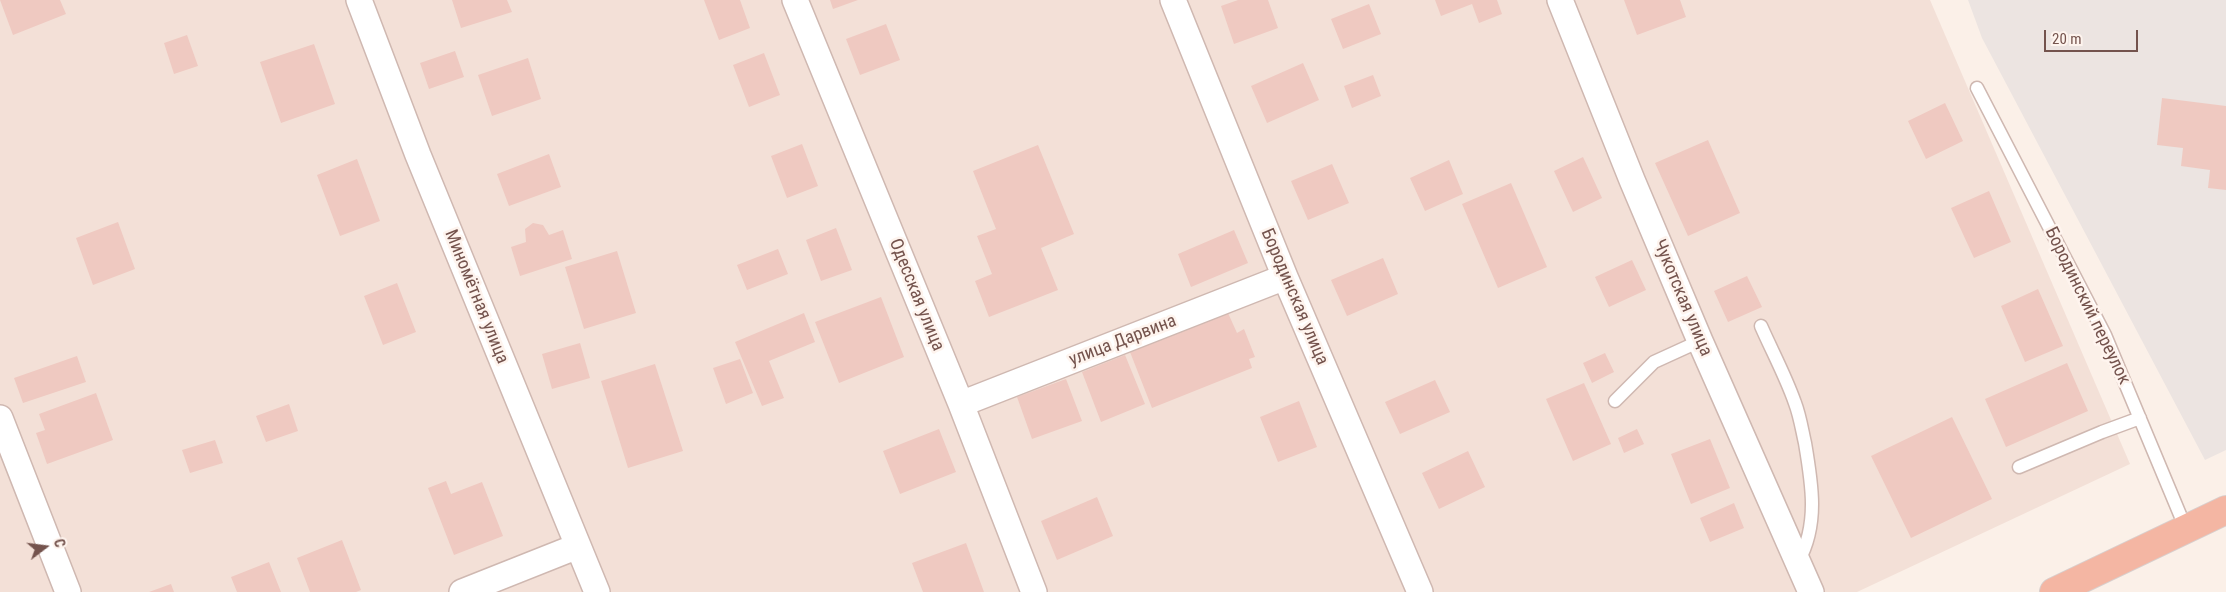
<!DOCTYPE html>
<meta charset="utf-8">
<style>
body{margin:0}
#map{position:relative;width:2226px;height:592px;overflow:hidden;background:#fbf0e8;font-family:"Roboto Condensed",sans-serif}
canvas{display:block}
.north{position:absolute;left:20px;top:522px;width:50px;height:50px;-webkit-text-stroke:4px #fef4ee;paint-order:stroke;rotate:75deg;font-size:14px;font-weight:700;line-height:20px;text-align:center;color:#74534d}
.north::after{content:'';display:block;margin:auto;width:18px;height:22px;background:#74534d;clip-path:polygon(50% 0,100% 100%,50% 72%,0 100%)}
.scale{position:absolute;left:2044px;top:30px;width:94px;height:22px;box-sizing:border-box;border:2px solid #74534d;border-top:0;padding-left:6px;font-size:15px;line-height:18px;white-space:nowrap;color:#74534d;-webkit-text-stroke:4px #fef4ee;paint-order:stroke}
</style>
<div id="map">
<canvas width="2226" height="592"></canvas>
<div class="north">С</div>
<div class="scale">20 m</div>
</div>
<script>
const c = document.querySelector('canvas').getContext('2d');
c.lineJoin = 'round';
function fill(path, color) {
  c.fillStyle = color;
  c.fill(path, 'evenodd');
}
function strokePath(path, color, width, dash) {
  c.strokeStyle = color;
  c.lineWidth = width;
  c.lineCap = dash ? 'butt' : 'round';
  c.setLineDash(dash || []);
  c.stroke(path);
}
function write(font, color, halo, rows, align = 'center') {
  c.font = font + ' "Roboto Condensed",sans-serif';
  c.lineWidth = 5;
  c.setLineDash([]);
  c.textBaseline = 'middle';
  c.strokeStyle = halo;
  c.fillStyle = color;
  for (const [text, x, y, turn = 0] of rows) {
    c.save();
    c.translate(x, y);
    c.rotate((+turn || 0) * Math.PI / 180);
    c.textAlign = isNaN(turn) ? turn : align;
    if (halo) c.strokeText(text, 0, 0);
    c.fillText(text, 0, 0);
    c.restore();
  }
}
const residential = new Path2D(`
 M0,0H1930L2130,464L1857,592H0Z`);
const industrial = new Path2D(`
 M1968,0H2226V450L2205,460L1982,38Z`);
const building = new Path2D(`
 M0,0H60L66,14L13,35Z
 M452,0H507L512,12L461,28Z
 M704,0H740L750,28L719,40Z
 M830,0H858L833,9Z
 M1238,0H1268L1278,28L1234,44L1221,6Z
 M1435,0H1497L1502,14L1479,23L1472,4L1441,16Z
 M1624,0H1680L1686,17L1637,35Z
 M1369,4L1381,34L1343,49L1331,19Z
 M886,24L900,60L860,75L846,39Z
 M187,35L198,66L174,74L164,43Z
 M314,44L335,104L281,123L260,62Z
 M455,51L464,77L429,89L420,63Z
 M764,53L780,95L749,107L733,65Z
 M528,58L541,99L492,116L478,75Z
 M1303,63L1319,100L1267,123L1251,86Z
 M1373,75L1381,96L1352,108L1344,86Z
 M2162,98L2226,106V190L2208,188L2210,170L2181,166L2183,148L2157,145Z
 M1945,103L1963,141L1926,159L1908,121Z
 M1708,140L1740,213L1688,236L1655,163Z
 M802,144L818,186L787,198L771,156Z
 M1038,145L1074,234L1041,248L1058,290L989,317L975,281L992,274L977,236L996,229L973,171Z
 M549,154L561,187L509,206L497,174Z
 M1583,157L1602,198L1573,212L1554,171Z
 M357,159L380,221L340,236L317,175Z
 M1449,160L1463,194L1425,211L1410,178Z
 M1332,164L1349,203L1308,220L1291,181Z
 M1511,183L1547,267L1498,288L1462,204Z
 M1989,191L2011,242L1974,258L1951,208Z
 M118,222L135,269L93,285L76,238Z
 M533,223L543,225L549,235L563,230L572,259L520,276L511,247L526,242L525,229Z
 M836,228L852,270L821,281L806,240Z
 M1234,230L1248,263L1191,287L1178,254Z
 M778,249L788,274L747,290L737,265Z
 M617,251L636,313L584,329L565,267Z
 M1383,258L1398,294L1347,316L1331,280Z
 M1632,260L1646,290L1609,307L1595,277Z
 M1747,276L1762,307L1728,322L1714,291Z
 M397,283L416,332L383,345L364,296Z
 M2038,289L2063,346L2025,362L2001,306Z
 M881,297L904,357L839,383L815,322Z
 M804,313L815,342L769,361L784,398L762,406L735,342Z
 M1228,313L1237,333L1244,329L1255,357L1249,359L1252,368L1152,408L1130,352Z
 M580,343L590,378L552,389L542,354Z
 M1605,353L1614,372L1592,383L1583,363Z
 M1125,355L1145,404L1101,422L1082,372Z
 M77,356L86,382L23,403L14,378Z
 M740,359L753,393L726,404L713,368Z
 M2067,363L2088,411L2006,447L1985,399Z
 M655,364L683,451L628,468L601,381Z
 M1066,379L1082,421L1032,439L1017,397Z
 M1435,380L1450,412L1400,434L1385,402Z
 M1584,383L1611,444L1573,461L1546,399Z
 M96,393L113,440L47,464L36,433L45,430L39,414Z
 M1299,401L1317,447L1278,462L1260,417Z
 M289,404L298,431L266,442L256,416Z
 M1952,417L1992,499L1911,538L1871,456Z
 M939,429L956,472L900,494L883,451Z
 M1637,429L1644,444L1624,453L1618,438Z
 M1710,439L1730,488L1691,504L1671,454Z
 M215,440L223,463L190,473L182,450Z
 M1468,451L1485,487L1439,509L1422,473Z
 M446,481L451,494L482,482L503,536L454,555L428,488Z
 M1097,497L1113,536L1057,560L1041,521Z
 M1734,503L1744,528L1710,542L1700,518Z
 M342,540L361,590L356,592H310L297,558Z
 M966,543L984,592H923L912,563Z
 M269,562L281,592H237L231,577Z
 M171,584L174,592H149Z`);
const service = new Path2D(`
 M1977,88L2105,335L2186,529
 M1761,326C1772,351 1786,377 1795,403C1800,416 1802,430 1805,443C1812,484 1819,525 1798,562
 M1615,401L1654,362L1700,341
 M2019,467L2102,432L2140,418`);
const minor = new Path2D(`
 M359,0L418,155L597,592
 M795,0L961,404L1034,592
 M1173,0L1285,277L1420,592
 M1560,0L1632,180L1700,341L1811,592
 M961,404L1285,277
 M0,418L68,592
 M462,592L578,546`);
const trunk = new Path2D(`
 M2054,592L2226,510`);
const streetNames = [
 ["Одесская улица",916,295,68],
 ["Миномётная улица",476,297,68],
 ["Бородинская улица",1294,297,67],
 ["Чукотская улица",1682,298,67],
 ["Бородинский переулок",2087,306,64],
 ["улица Дарвина",1123,341,-21]
];
fill(residential, '#f3e0d7');
fill(industrial, '#ece4e1');
fill(building, '#efc9c1');
strokePath(service, '#cfb8b1', 15);
strokePath(minor, '#cfb8b1', 28);
strokePath(trunk, '#d8cfcd', 30);
strokePath(service, '#fff', 12);
strokePath(minor, '#fff', 25);
strokePath(trunk, '#f4b6a3', 28);
write('18px', '#74534d', '#fef4ee', streetNames);
</script>
